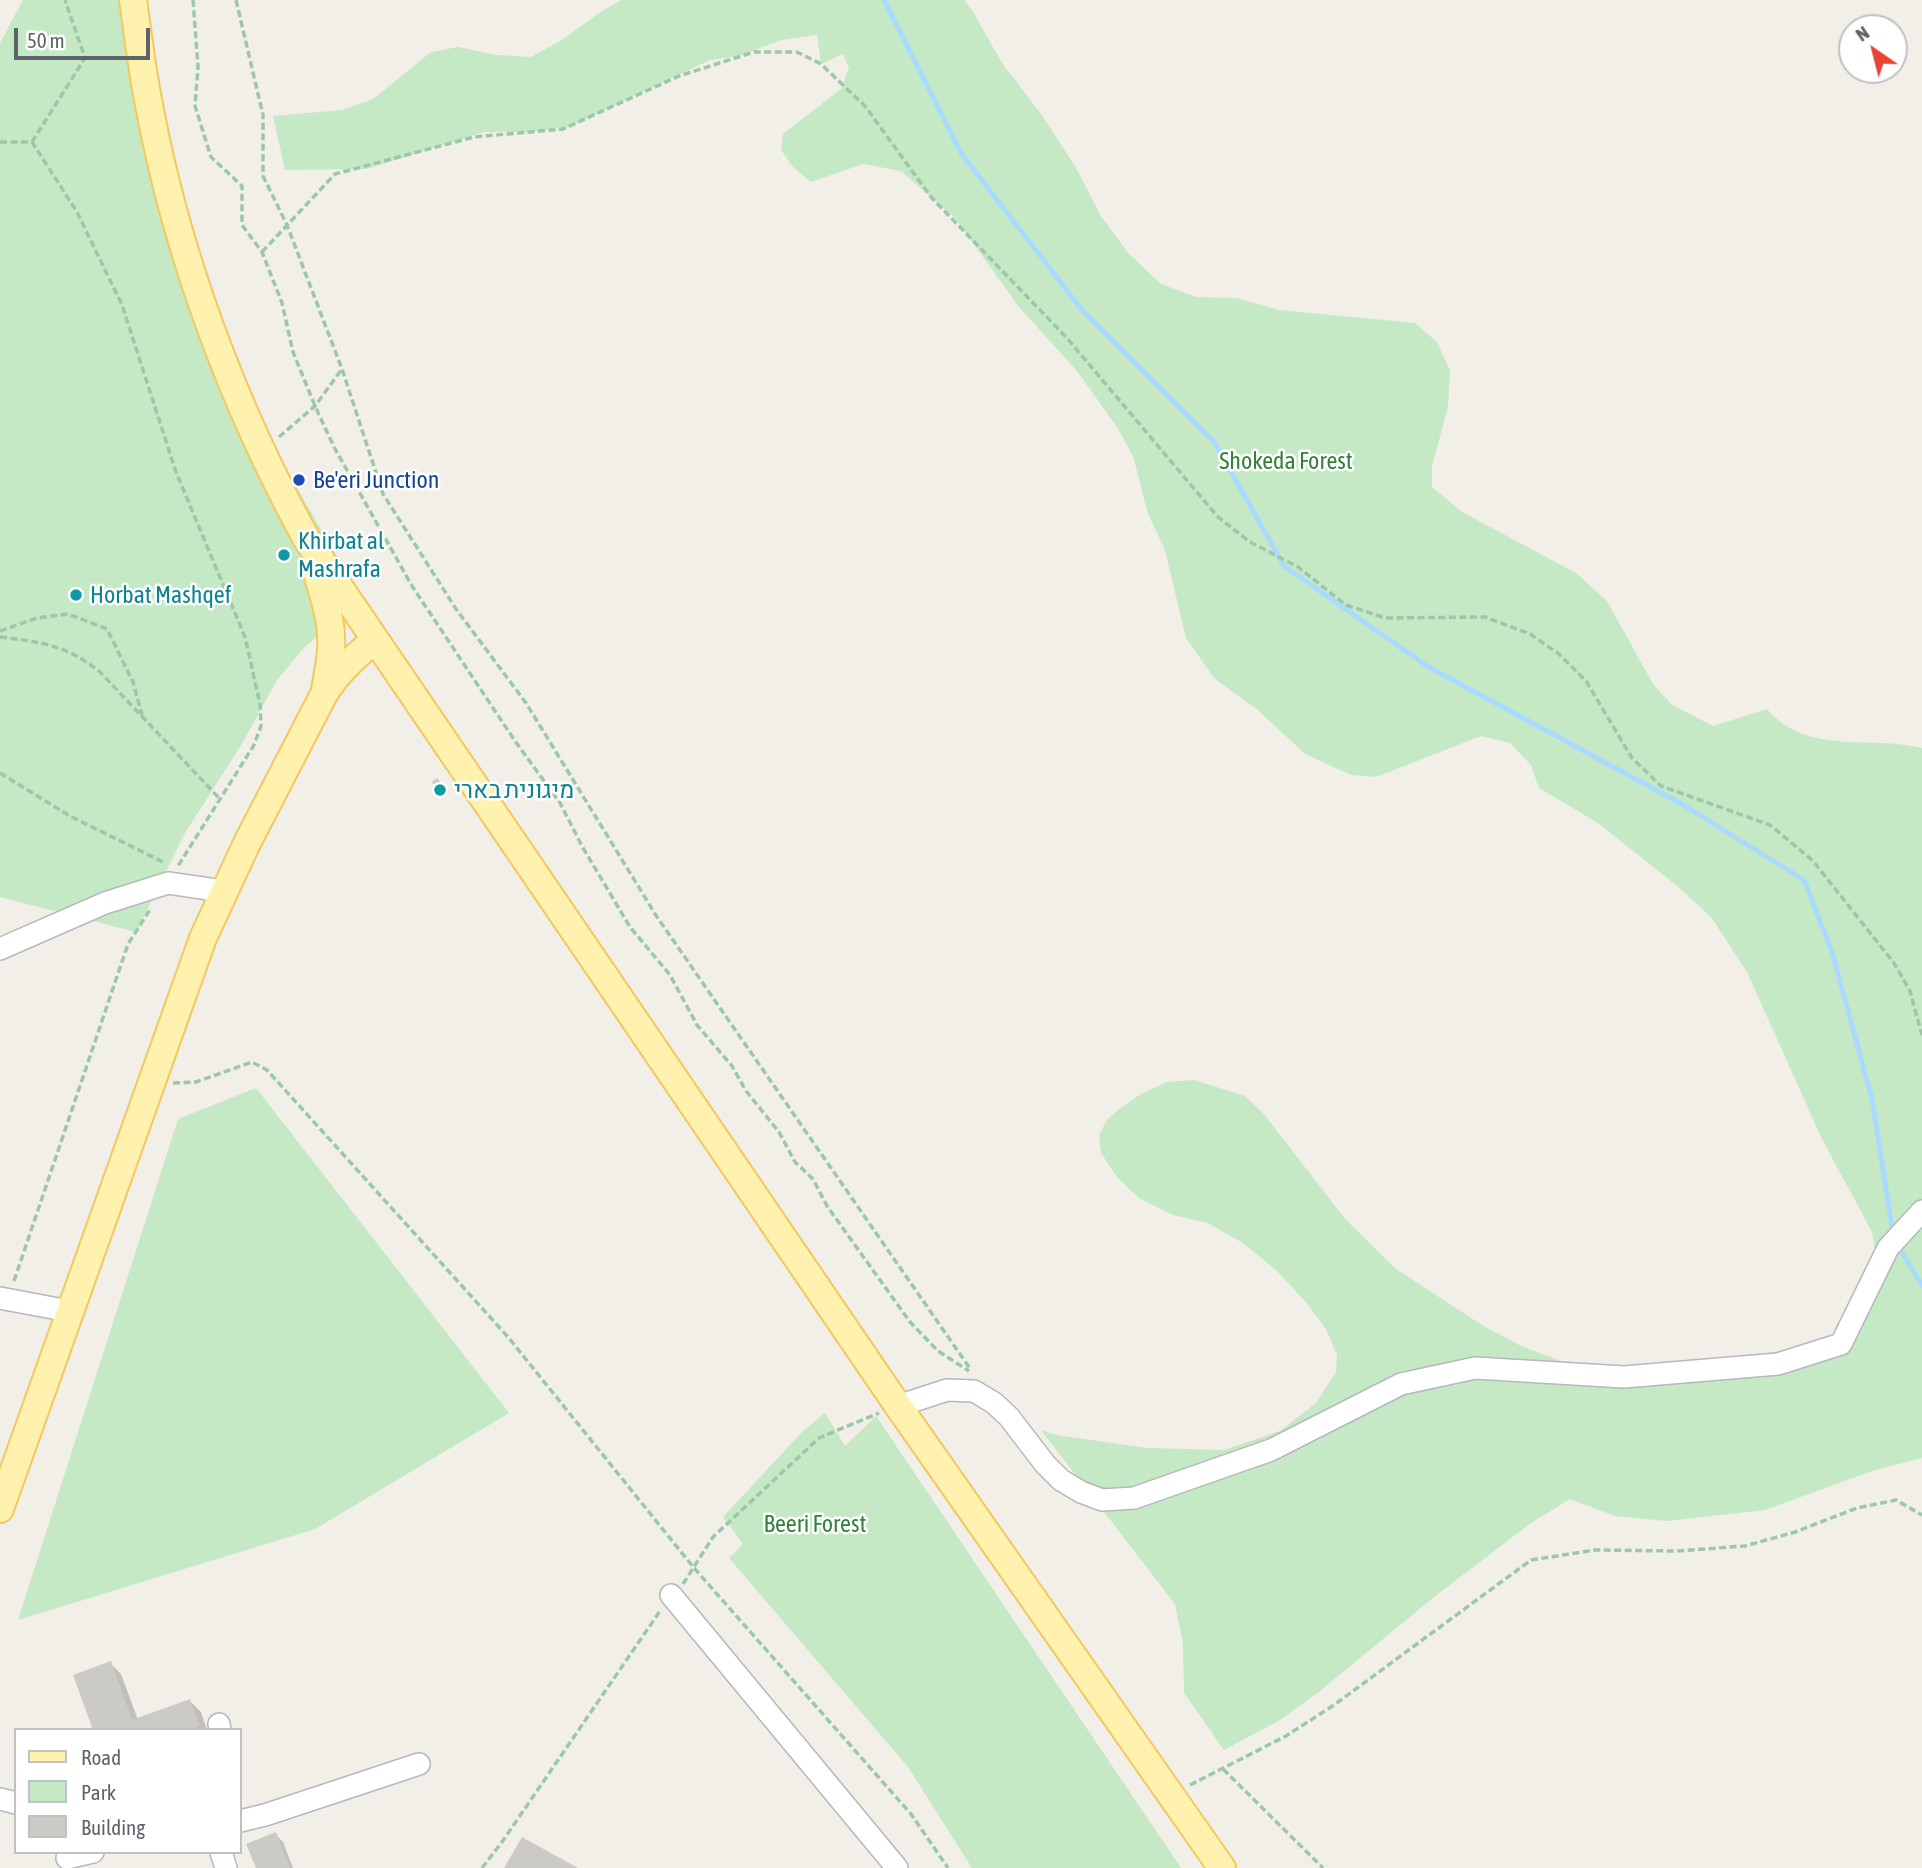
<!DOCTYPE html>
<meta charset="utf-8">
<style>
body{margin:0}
#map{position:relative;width:1922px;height:1868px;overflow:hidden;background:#f1efe8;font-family:"Asap Condensed",sans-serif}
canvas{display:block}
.legend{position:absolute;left:14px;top:1728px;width:228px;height:126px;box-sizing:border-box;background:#fff;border:2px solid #bfc1c3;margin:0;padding:9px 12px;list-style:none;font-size:21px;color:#5f6368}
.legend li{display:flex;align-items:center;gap:14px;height:35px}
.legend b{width:35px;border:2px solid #bfc1c3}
.north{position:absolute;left:1838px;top:14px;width:70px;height:70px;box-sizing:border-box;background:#fff;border:2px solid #bfc1c3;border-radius:50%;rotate:325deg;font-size:19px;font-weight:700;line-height:28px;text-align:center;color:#5f6368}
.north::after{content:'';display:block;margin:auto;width:24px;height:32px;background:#ea4335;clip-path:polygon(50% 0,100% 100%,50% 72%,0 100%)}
.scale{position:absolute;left:14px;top:28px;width:136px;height:32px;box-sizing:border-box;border:4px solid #5f6368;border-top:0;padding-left:9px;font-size:21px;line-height:24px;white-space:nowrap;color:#5f6368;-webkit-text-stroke:5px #fff;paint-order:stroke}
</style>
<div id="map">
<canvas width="1922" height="1868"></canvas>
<ul class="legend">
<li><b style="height:9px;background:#fff2af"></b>Road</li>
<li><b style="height:19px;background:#c5e8c5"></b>Park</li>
<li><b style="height:19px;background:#cccac5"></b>Building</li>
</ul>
<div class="north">N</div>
<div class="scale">50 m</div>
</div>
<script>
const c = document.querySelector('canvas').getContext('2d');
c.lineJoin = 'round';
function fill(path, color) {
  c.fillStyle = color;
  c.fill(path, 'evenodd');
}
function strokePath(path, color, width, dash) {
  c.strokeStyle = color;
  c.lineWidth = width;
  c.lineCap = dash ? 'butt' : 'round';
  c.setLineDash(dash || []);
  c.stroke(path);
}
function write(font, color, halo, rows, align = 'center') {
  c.font = font + ' "Asap Condensed",Heebo,sans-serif';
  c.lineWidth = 5;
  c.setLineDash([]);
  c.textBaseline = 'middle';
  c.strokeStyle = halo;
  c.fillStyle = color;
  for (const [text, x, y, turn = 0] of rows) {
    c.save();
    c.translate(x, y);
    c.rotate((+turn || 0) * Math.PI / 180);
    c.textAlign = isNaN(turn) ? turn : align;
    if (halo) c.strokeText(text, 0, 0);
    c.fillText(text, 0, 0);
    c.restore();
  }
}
const green = new Path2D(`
 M23,0H137L151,84L208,291L273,447L360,596L303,649L277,680L243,742L185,833L136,932L0,897V43Z
 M621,0H964L973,12L1002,63L1041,114L1075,166L1101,216L1128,253L1161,284L1196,297L1236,298L1279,310L1415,323L1437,342L1450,371L1448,407L1432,466V487L1462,512L1576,573L1607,601L1653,684L1672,705L1713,726L1767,709C1807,756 1869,735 1922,748V1458L1872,1471L1765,1510L1667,1521L1615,1516L1570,1499L1531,1523L1434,1597L1320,1691L1280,1720L1224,1750L1184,1693L1183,1644L1175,1604L1041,1430L1056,1435L1147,1448L1224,1450L1280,1431L1316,1403L1336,1372L1337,1355L1326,1329L1305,1301L1277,1271L1243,1243L1208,1223L1173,1215L1139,1198L1117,1177L1101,1153L1099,1136L1106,1121L1119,1109L1141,1094L1167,1082L1194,1080L1245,1096L1263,1113L1346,1220L1396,1269L1482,1325L1521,1346L1564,1362L1606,1370L1705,1365L1826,1342L1862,1313L1879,1269L1872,1232L1822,1139L1747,972L1711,917L1676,885L1598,823L1539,788L1531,765L1510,743L1481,736L1376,777L1351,775L1305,754L1259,711L1214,678L1186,638L1165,550L1148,514L1133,456L1117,427L1077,371L1019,307L955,218L901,171L863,164L811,182L793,167L781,150L783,134L841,89L849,68L843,54L821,64L817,35L781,40L739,56L710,60L569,127L527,132H484L367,169L285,170L273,116L342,110L373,99L431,52L458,47L497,55L531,57L562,40L599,13Z
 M256,1088L509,1413L315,1529L18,1620L178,1119Z
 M825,1413L845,1446L876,1416L1181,1868H972L908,1767L729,1558L743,1544L723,1517L802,1432Z`);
const shadow = new Path2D(`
 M110,1663L121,1674L138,1720L190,1701L201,1712L207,1730H95Z
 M275,1834L283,1842L293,1868H258Z`);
const stream = new Path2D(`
 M884,0L961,153L1082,310L1215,443L1284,566L1427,666L1680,803L1804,880L1832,952L1872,1099L1893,1234
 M1898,1246L1922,1285`);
const building = new Path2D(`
 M437,778L445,788L439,792L432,782Z
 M111,1661L132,1720L190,1699L200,1726L190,1730H93L73,1675Z
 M276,1832L290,1868H256L246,1844Z
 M522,1837L578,1868H504Z`);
const path = new Path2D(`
 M193,0L198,67L195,106L211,157L242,186V225L262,252L282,303L293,352L315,406L334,447L412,586L515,741L560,803L583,848L630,927L670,975L697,1025L732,1066L746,1091L779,1132L795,1162L813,1179L827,1206L910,1322L938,1351L969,1371
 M236,0L263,115V176L287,225L342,369L383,494L456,609L526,703L657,917L971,1370
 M0,142H32L77,212L122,305L176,472L245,637L260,704L261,726L254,745L178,866
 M32,142L85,58L65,0
 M262,252L335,174L474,137L563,129L679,76L754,52H797L821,64L865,106L931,197L1066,337L1218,517L1250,542L1298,567L1346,605L1385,618L1485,617L1530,634L1559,654L1586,681L1632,758L1661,786L1770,825L1813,861L1894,963L1910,991L1922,1035
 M279,437L315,406L342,369
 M0,631L37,618L68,614L107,629L133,682L142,715
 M0,637C42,642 66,645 100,672L220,799
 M0,773L70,816L165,863
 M173,1083L196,1082L252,1062L267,1070L508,1337L694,1568L911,1814L948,1868
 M14,1281L128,944L151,908
 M683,1584L713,1537L819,1438L879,1413
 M1223,1769L1323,1868
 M1190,1785L1286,1736L1334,1705L1531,1560L1595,1550L1676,1551L1745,1546L1795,1532L1857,1508L1896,1500L1922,1515
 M482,1868L502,1842L660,1611`);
const minor = new Path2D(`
 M0,949L105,903L168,883L223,891
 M0,1298L69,1311
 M898,1406L947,1390L974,1391L994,1403L1009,1417L1045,1464L1061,1480L1081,1492L1102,1500L1134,1498L1271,1450L1401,1384L1475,1368L1624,1377L1778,1364L1841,1344L1888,1248L1922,1211
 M671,1595L897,1868
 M219,1724L220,1730
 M0,1799L16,1803
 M240,1821L265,1815L419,1764
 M221,1852L226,1868
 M67,1858L93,1852`);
const major = new Path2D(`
 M133,0C138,35 142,70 149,105C177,255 233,405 306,538L898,1406L1222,1868
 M315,567C323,594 333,621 331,650C330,664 327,677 325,690
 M0,1509L203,938L247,843L324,694C338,672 354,657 374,641`);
const markers = [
 [299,480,7,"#1a4fb4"],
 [284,555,7,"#0f9aa8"],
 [76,595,7,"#0f9aa8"],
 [440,790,7,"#0f9aa8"]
];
const parkNames = [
 ["Shokeda Forest",1286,461],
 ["Beeri Forest",815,1524]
];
const transitNames = [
 ["Be'eri Junction",313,480]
];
const cultureNames = [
 ["Khirbat al",298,541],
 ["Mashrafa",298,569],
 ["Horbat Mashqef",90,595],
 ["מיגונית בארי",454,790]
];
fill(green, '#c5e8c5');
fill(shadow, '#0003');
strokePath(stream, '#aadaff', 5);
fill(building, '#cccac5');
strokePath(minor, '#b5b8bc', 24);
strokePath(major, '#f2c960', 30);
strokePath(path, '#9cc7a9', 3.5, [7, 3.5]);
strokePath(minor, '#fff', 21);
strokePath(major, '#fff2af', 26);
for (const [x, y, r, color] of markers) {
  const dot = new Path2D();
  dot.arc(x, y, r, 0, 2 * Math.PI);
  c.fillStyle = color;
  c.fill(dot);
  strokePath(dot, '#fff', 2.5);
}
write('24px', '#348238', '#fff', parkNames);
write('24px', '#164399', '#fff', transitNames, 'left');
write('24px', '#0d838f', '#fff', cultureNames, 'left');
</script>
